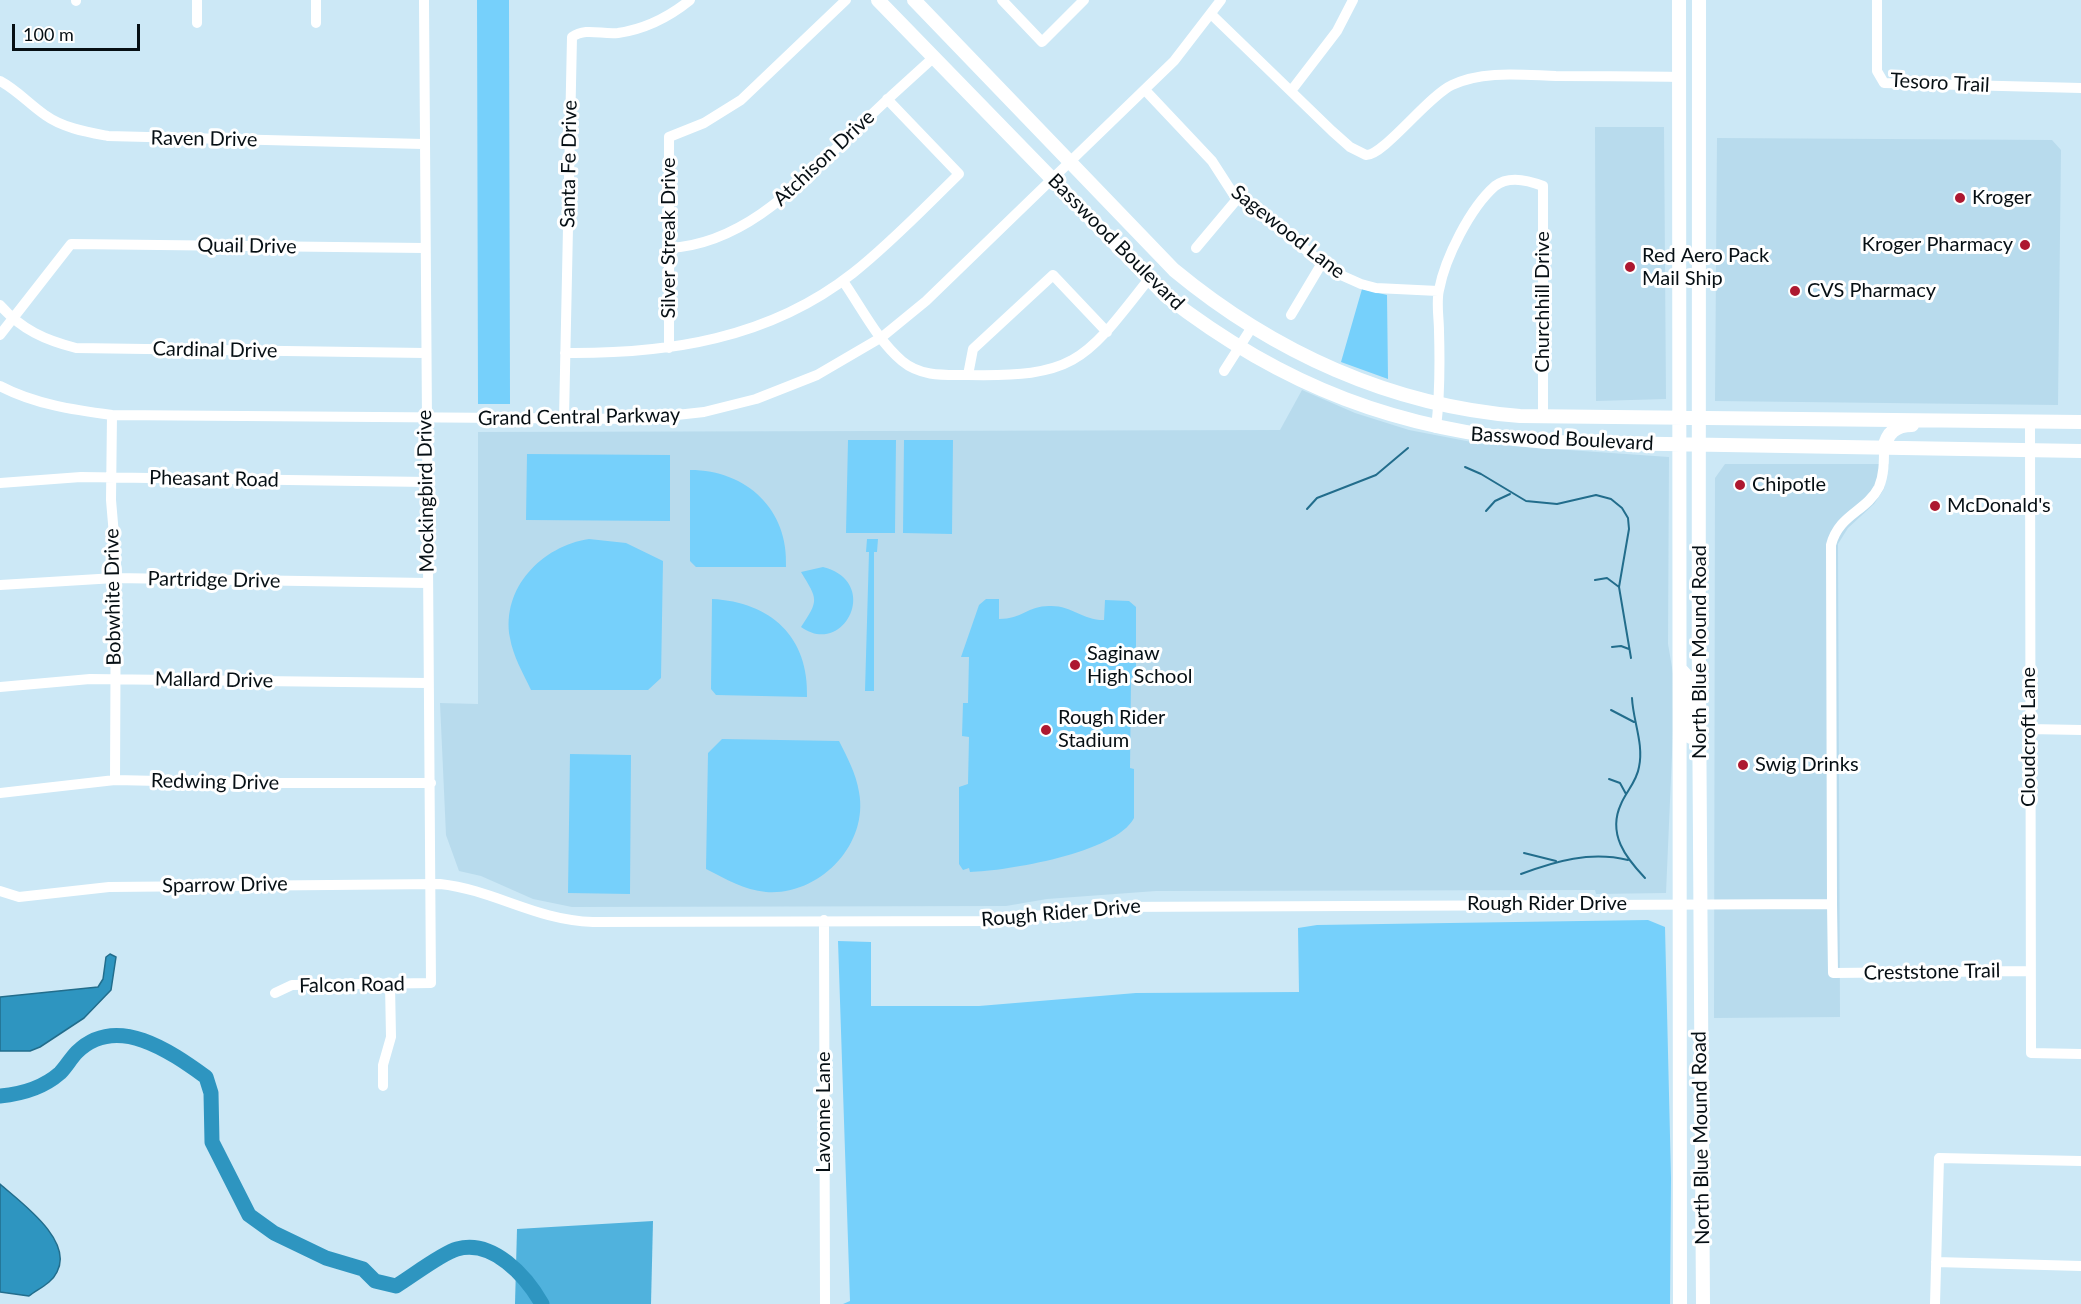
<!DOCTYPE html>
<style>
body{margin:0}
#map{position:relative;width:2081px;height:1304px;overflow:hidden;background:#cce8f6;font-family:Lato,sans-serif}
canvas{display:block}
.scale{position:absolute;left:12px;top:24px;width:128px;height:27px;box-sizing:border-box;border:3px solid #060f14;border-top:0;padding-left:8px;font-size:18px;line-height:21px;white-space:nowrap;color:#060f14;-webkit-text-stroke:4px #fff;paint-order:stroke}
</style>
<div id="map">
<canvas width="2081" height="1304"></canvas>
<div class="scale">100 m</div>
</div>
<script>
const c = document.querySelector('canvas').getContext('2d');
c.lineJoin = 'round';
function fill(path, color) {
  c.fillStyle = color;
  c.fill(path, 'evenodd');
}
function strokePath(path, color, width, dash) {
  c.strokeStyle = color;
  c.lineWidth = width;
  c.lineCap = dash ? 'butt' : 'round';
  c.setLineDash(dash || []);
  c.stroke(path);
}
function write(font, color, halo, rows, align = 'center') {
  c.font = font + ' Lato,sans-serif';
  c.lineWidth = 6;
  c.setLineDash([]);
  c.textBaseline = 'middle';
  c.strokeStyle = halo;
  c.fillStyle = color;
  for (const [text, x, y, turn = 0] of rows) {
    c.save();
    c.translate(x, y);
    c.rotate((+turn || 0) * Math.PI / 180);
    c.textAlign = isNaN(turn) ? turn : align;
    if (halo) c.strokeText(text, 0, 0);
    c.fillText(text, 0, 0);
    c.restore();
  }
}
const built = new Path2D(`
 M1595,127H1664L1666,399L1596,401Z
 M1717,138L2052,140L2061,150L2058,405L1715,401Z
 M1302,390L1355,413L1409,430L1482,444L1669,457L1668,644L1675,685L1666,893L1596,894L1595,890L1156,891L1047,899L1006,906L572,907L533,899L481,876L459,871L446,835L440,703L478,704V432L1280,430Z
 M1725,464H1889L1884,489L1874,504L1848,528L1838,544L1840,1017L1714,1018L1715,478Z`);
const green = new Path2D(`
 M477,0H509L510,404H478Z
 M1362,289L1387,295L1388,379L1341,362Z
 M848,440H896L895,533H846Z
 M904,440H953L952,534L903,533Z
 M527,454L670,455V521L526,520Z
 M690,470C747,470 789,510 786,567H696L690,561Z
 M589,539L626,543L663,561L661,678L648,690H531C523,673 513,656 510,638C501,588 542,546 589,539Z
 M867,539H878L877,552H874V691H865L869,552H866Z
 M823,567C882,582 844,658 801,627C819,600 818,600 801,572Z
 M712,599C771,602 809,637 807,697L716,695L711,689Z
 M986,599H999V619C1022,619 1028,606 1049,606C1072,605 1081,620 1104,620L1105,600L1129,601L1136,607V675L1131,678L1130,768L1134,769V818C1116,853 1006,871 970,872L969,868L963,870L959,864V787L968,784L969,737L962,736L963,703H968L969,657H961L979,605Z
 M722,739L839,741C847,757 856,773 859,792C869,845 819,896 766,892C744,890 726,879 706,869L708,753Z
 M570,754L631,755L630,894L568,893Z
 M1648,920L1665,927L1671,1178L1670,1304H843L850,1301L838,941L871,942V1006H979L1136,993L1299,992L1298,928L1317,925Z`);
const forest = new Path2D(`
 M653,1221L651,1304H515L517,1229Z`);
const water = new Path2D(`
 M110,954L116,957L111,990L84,1018L40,1047L30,1051H0V997L98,987L103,979L106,957Z
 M0,1184C20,1202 74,1240 57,1272C52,1283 38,1289 29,1296L0,1292Z`);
const stream = new Path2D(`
 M1465,467L1481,474L1526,501L1557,504L1596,495L1611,499L1622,508L1628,518L1629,529L1619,587L1631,658
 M1307,509L1317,498L1376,475L1408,448
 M1486,511L1495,501L1510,494
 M1595,580L1607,578L1619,587
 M1612,647L1621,646L1629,649
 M1632,698C1633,721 1644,744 1639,767C1637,781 1626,792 1621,804C1607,834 1626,858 1645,878
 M1611,710L1634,722
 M1609,779L1620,783L1626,794
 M1524,853L1556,861
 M1521,874C1556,861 1590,851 1628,860`);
const river = new Path2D(`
 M0,1096C22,1094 43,1088 60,1073C66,1067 71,1058 77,1052C117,1013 171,1052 206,1077L211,1093L212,1142L249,1215L274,1233L326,1258L363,1269L375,1281L396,1286C411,1277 442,1253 457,1249C493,1239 526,1276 542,1304`);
const minor = new Path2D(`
 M197,0V23
 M316,0V23
 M1002,0L1042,42L1084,0
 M1877,0V71L1884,83L2081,88
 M76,1V0
 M1212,15L1332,131L1350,147L1366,155C1383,156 1428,96 1452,85C1483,70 1523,75 1556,76C1597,76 1638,76 1679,77
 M0,81C17,90 29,104 45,115C63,128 87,132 108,136L423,144
 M1145,90L1212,161L1232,192L1334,272L1361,284L1376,288L1438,291
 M1291,91L1337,31L1353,0
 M669,248C745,244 800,183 852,133C878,108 905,83 933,58
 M1196,248L1238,198
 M843,281C861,307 878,341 902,361C921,377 945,375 968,375C1075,377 1084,362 1148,280
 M0,305C22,330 45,340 76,348L425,353
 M1291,315L1322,263
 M0,335L71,244L424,248
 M669,348V137L704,123L741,100L846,0
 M565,353C668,354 769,339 853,273C891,243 925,207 959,174L887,99
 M1224,371L1252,327
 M968,375L973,349L1053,275L1107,332
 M0,386C34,404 74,410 112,415L640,419L704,412L756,399L817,375L882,337L926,301L1174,61L1221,0
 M112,415L111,500L116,559L115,780
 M564,418L572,37C586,27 602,35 618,33C645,29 669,17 690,0
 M2030,421L2031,1053L2081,1054
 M1436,428C1440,395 1440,364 1439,331C1439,318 1436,303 1439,290C1445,258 1470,208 1495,186C1509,175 1528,180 1543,186V417
 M0,483L81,477L427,482
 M0,585L115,578L427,583
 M0,687L90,679L428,683
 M2029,729L2081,730
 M0,793L115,780L249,783H431
 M0,891L19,897L109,887L440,884C495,890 534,920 593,922L993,921L1110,907L1832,904L1831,545C1839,514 1866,512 1879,487C1884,475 1884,462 1884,449
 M1832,904L1833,973L2030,971
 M824,920L825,1304
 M275,993L292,985L431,983L424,0
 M383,1086V1065L391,1037L390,984
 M1936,1262L2081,1266
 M1935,1304L1939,1158L2081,1161`);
const major = new Path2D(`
 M878,0L1166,296C1283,387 1400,431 1547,442L2081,451
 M914,0L1174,270C1273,352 1391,406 1520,416L2081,422
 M1679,0L1680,1304
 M1699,0C1698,435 1698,869 1703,1304
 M1884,449C1887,433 1895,425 1912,425
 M1680,669L1691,681V737`);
const markers = [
 [1960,198,6,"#ad1830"],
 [2025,245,6,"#ad1830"],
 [1630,267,6,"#ad1830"],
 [1795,291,6,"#ad1830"],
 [1740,485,6,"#ad1830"],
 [1935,506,6,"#ad1830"],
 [1075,665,6,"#ad1830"],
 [1046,730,6,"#ad1830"],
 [1743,765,6,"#ad1830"]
];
const streetNames = [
 ["Tesoro Trail",1940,83,3],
 ["Raven Drive",204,139,1],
 ["Atchison Drive",824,158,-43],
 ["Santa Fe Drive",569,164,-89],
 ["Sagewood Lane",1288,232,38],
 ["Silver Streak Drive",669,238,-90],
 ["Basswood Boulevard",1116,242,45],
 ["Quail Drive",247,246,1],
 ["Churchhill Drive",1543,302,-90],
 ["Cardinal Drive",215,350,1],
 ["Grand Central Parkway",579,417,-1],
 ["Basswood Boulevard",1562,439,3],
 ["Pheasant Road",214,479,1],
 ["Mockingbird Drive",426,491,-91],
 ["Partridge Drive",214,580,1],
 ["Bobwhite Drive",113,597,-91],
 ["North Blue Mound Road",1700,652,-90],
 ["Mallard Drive",214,680,1],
 ["Cloudcroft Lane",2029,737,-90],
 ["Redwing Drive",215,782,1],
 ["Sparrow Drive",225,885,-1],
 ["Rough Rider Drive",1547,904],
 ["Rough Rider Drive",1061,913,-5],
 ["Creststone Trail",1932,972,-1],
 ["Falcon Road",352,985,-1],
 ["Lavonne Lane",824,1112,-90],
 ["North Blue Mound Road",1701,1138,-91]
];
const poiNames = [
 ["Kroger",1972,198],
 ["Kroger Pharmacy",2013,245,"right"],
 ["Red Aero Pack",1642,256],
 ["Mail Ship",1642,279],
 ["CVS Pharmacy",1807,291],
 ["Chipotle",1752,485],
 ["McDonald's",1947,506],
 ["Saginaw",1087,654],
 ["High School",1087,677],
 ["Rough Rider",1058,718],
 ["Stadium",1058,741],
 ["Swig Drinks",1755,765]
];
fill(built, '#b8dbed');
fill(green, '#76d0fb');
fill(forest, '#50b2dd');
fill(water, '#2e95c0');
strokePath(water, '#226d8c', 1.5);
strokePath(stream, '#226d8c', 2);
strokePath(river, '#2e95c0', 15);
strokePath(minor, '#fff', 10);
strokePath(major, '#fff', 14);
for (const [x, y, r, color] of markers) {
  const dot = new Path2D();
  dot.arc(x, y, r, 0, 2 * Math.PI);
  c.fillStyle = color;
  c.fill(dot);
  strokePath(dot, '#fff', 2);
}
write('20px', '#060f14', '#fff', streetNames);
write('20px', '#060f14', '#fff', poiNames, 'left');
</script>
